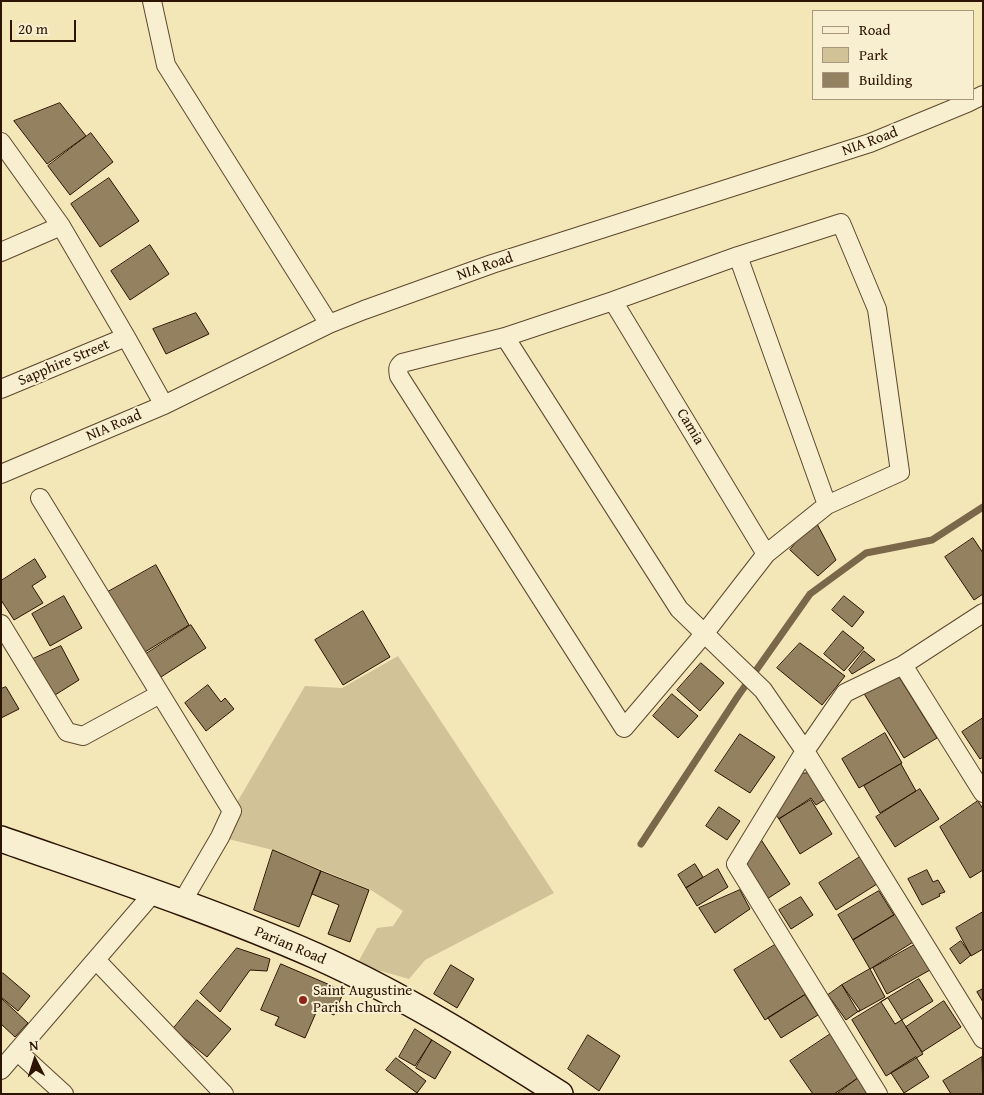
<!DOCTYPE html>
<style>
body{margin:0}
#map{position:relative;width:984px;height:1095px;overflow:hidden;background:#f3e6b7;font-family:"Gentium Book Plus",serif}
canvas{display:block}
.frame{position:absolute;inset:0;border:2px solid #2c1401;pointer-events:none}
.legend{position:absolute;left:812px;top:10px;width:162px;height:90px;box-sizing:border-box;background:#f7efd0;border:1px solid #a6977d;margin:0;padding:6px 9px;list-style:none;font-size:15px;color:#2c1401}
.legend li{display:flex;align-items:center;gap:10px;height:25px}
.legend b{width:25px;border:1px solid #a6977d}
.north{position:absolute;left:10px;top:1035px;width:50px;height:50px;-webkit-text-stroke:4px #f7efd0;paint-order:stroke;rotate:355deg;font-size:14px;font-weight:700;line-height:20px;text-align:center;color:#2c1401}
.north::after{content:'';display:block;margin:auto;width:18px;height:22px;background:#2c1401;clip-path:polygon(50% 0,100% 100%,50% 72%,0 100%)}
.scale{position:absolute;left:10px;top:20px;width:66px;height:22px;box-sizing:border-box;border:2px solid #2c1401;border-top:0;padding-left:6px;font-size:15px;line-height:18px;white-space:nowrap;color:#2c1401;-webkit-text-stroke:4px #f7efd0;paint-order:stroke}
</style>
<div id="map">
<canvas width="984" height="1095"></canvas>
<div class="frame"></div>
<ul class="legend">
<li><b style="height:6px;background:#f7efd0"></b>Road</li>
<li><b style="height:14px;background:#d1c298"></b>Park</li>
<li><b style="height:14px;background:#938160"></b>Building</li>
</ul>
<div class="north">N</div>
<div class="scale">20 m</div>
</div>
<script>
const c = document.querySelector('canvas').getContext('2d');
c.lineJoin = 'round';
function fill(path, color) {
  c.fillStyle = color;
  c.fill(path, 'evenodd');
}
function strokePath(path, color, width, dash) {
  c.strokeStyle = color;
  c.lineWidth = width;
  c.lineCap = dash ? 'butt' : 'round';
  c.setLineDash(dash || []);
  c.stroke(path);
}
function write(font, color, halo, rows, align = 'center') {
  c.font = font + ' "Gentium Book Plus",serif';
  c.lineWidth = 4;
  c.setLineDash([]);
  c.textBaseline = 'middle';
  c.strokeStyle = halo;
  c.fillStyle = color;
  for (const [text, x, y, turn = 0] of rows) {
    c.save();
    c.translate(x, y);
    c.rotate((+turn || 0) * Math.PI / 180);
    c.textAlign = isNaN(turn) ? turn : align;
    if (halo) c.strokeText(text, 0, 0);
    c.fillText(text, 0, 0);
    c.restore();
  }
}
const green = new Path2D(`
 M398,656L554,893L425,960L409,979L357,964L377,928L393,926L403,911L371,890L273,850L220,837L232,811L305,686L342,688Z`);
const stream = new Path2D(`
 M641,844L738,696L810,594L866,553L932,540L983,507`);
const building = new Path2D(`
 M60,103L86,136L47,164L14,121Z
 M91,133L113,162L70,195L48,166Z
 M109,178L139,221L100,247L71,204Z
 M150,245L169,274L130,300L111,271Z
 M196,313L209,334L166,354L153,329Z
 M815,520L836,560L818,576L790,550Z
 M973,538L983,553V594L974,600L945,557Z
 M35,559L46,577L32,586L43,603L14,620L1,600V581Z
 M156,565L189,625L145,652L106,593Z
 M64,596L82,628L50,646L32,614Z
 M844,596L864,612L852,627L832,610Z
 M363,611L390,657L343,685L315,640Z
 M191,625L206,648L161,677L146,654Z
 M843,631L864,648L844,671L824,654Z
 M800,643L845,676L822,705L777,668Z
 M61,646L79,680L55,695L33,659Z
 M864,651L875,660L852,674L849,670Z
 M701,663L724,683L700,711L677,690Z
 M896,672L937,738L904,758L863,692Z
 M208,685L221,702L225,698L234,709L206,731L185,703Z
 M6,687L19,709L1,718V689Z
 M672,694L698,716L678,738L653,716Z
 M983,718V757L980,759L962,732Z
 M885,733L902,763L859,788L842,759Z
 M740,734L775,757L750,793L715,771Z
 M901,764L916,791L880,813L864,786Z
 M809,773L827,798L816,805L811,798L779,819L773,811L798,774Z
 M920,789L939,819L895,847L876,817Z
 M811,800L832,834L800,854L779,819Z
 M978,801L983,809V870L970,878L940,827Z
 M719,807L740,821L727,840L706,826Z
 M760,838L790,884L767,899L745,864Z
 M273,850L321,871L299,927L254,910Z
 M860,857L877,884L836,910L819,883Z
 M695,864L703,877L686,888L678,875Z
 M718,869L728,887L697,906L686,888Z
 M927,870L933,882L938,880L945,892L939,894L940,896L922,905L908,879Z
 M321,871L369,890L350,942L328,934L339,905L312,894Z
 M740,890L750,909L715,933L699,908Z
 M879,891L894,915L853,940L838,915Z
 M801,897L813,915L791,929L779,910Z
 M901,911L918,939L870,969L853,940Z
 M983,912V949L971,956L956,928Z
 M961,941L971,955L960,964L950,949Z
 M778,943L809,992L765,1020L734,970Z
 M916,944L930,970L887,994L873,968Z
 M237,948L270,959L267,971L250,970L220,1012L200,993Z
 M281,964L344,991L334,1015L318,1008L305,1038L275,1025L279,1017L261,1010Z
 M451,965L474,979L457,1008L434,994Z
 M870,969L885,997L858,1012L842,985Z
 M3,973L30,996L18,1011L1,997V975Z
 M919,979L933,1001L895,1024L881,1002Z
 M842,985L860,1010L846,1020L828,995Z
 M983,989V1002L977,992Z
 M805,995L818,1015L781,1038L768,1018Z
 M1,998L28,1023L15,1037L1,1024Z
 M888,998L923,1054L886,1076L852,1020Z
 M197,1000L231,1029L207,1057L173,1029Z
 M944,1001L961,1027L922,1052L906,1027Z
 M415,1029L432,1040L415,1066L399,1057Z
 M832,1033L861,1076L834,1094H813L790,1061Z
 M588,1035L620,1056L599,1091L568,1069Z
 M432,1040L451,1052L435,1079L416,1068Z
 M916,1057L929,1077L904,1093L891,1073Z
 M982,1057L983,1094H951L943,1081Z
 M396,1058L426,1081L417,1093L386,1070Z
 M861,1076L874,1094H837Z`);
const street = new Path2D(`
 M152,1L166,65L329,324
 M1,142L61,226L126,337L164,405
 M841,223L877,309L900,472L827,505L766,554L704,634L624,728L399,376C398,370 397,367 402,363L505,337L613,301L738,256Z
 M1,252L61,226
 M738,256L827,505
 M613,301L766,554
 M505,337L679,609L763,690L805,751L983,1039
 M1,389L126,337
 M1,474L164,405L329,324L364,310L492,264L870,143L967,103L983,95
 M40,498L232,811L220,837L182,902
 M1,624L67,732L83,736L160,694
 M903,665L983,793
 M96,960L224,1094
 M17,1051L64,1094
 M1,1070L154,892
 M878,1094L736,864L805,751L845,693L903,665L983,613`);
const secondary = new Path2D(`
 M1,839C107,876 214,911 316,956C401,994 481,1044 560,1094`);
const markers = [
 [303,1000,5,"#8f2418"]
];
const streetNames = [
 ["NIA Road",870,142,-20],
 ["NIA Road",485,267,-19],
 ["Sapphire Street",64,363,-23],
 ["NIA Road",114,426,-23],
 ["Camia",690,427,59],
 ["Parian Road",290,946,23]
];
const poiNames = [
 ["Saint Augustine",313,991],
 ["Parish Church",313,1008]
];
fill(green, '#d1c298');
strokePath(stream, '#7b6749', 7);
fill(building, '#938160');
strokePath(building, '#2c1401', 1);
strokePath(street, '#5e482e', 20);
strokePath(secondary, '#2c1401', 28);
strokePath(street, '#f7efd0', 18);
strokePath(secondary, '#f7efd0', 25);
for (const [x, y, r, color] of markers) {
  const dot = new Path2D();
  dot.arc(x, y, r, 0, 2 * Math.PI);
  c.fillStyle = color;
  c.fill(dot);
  strokePath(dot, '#f7efd0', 2);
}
write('15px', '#2c1401', '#f7efd0', streetNames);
write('15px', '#2c1401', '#f7efd0', poiNames, 'left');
</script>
